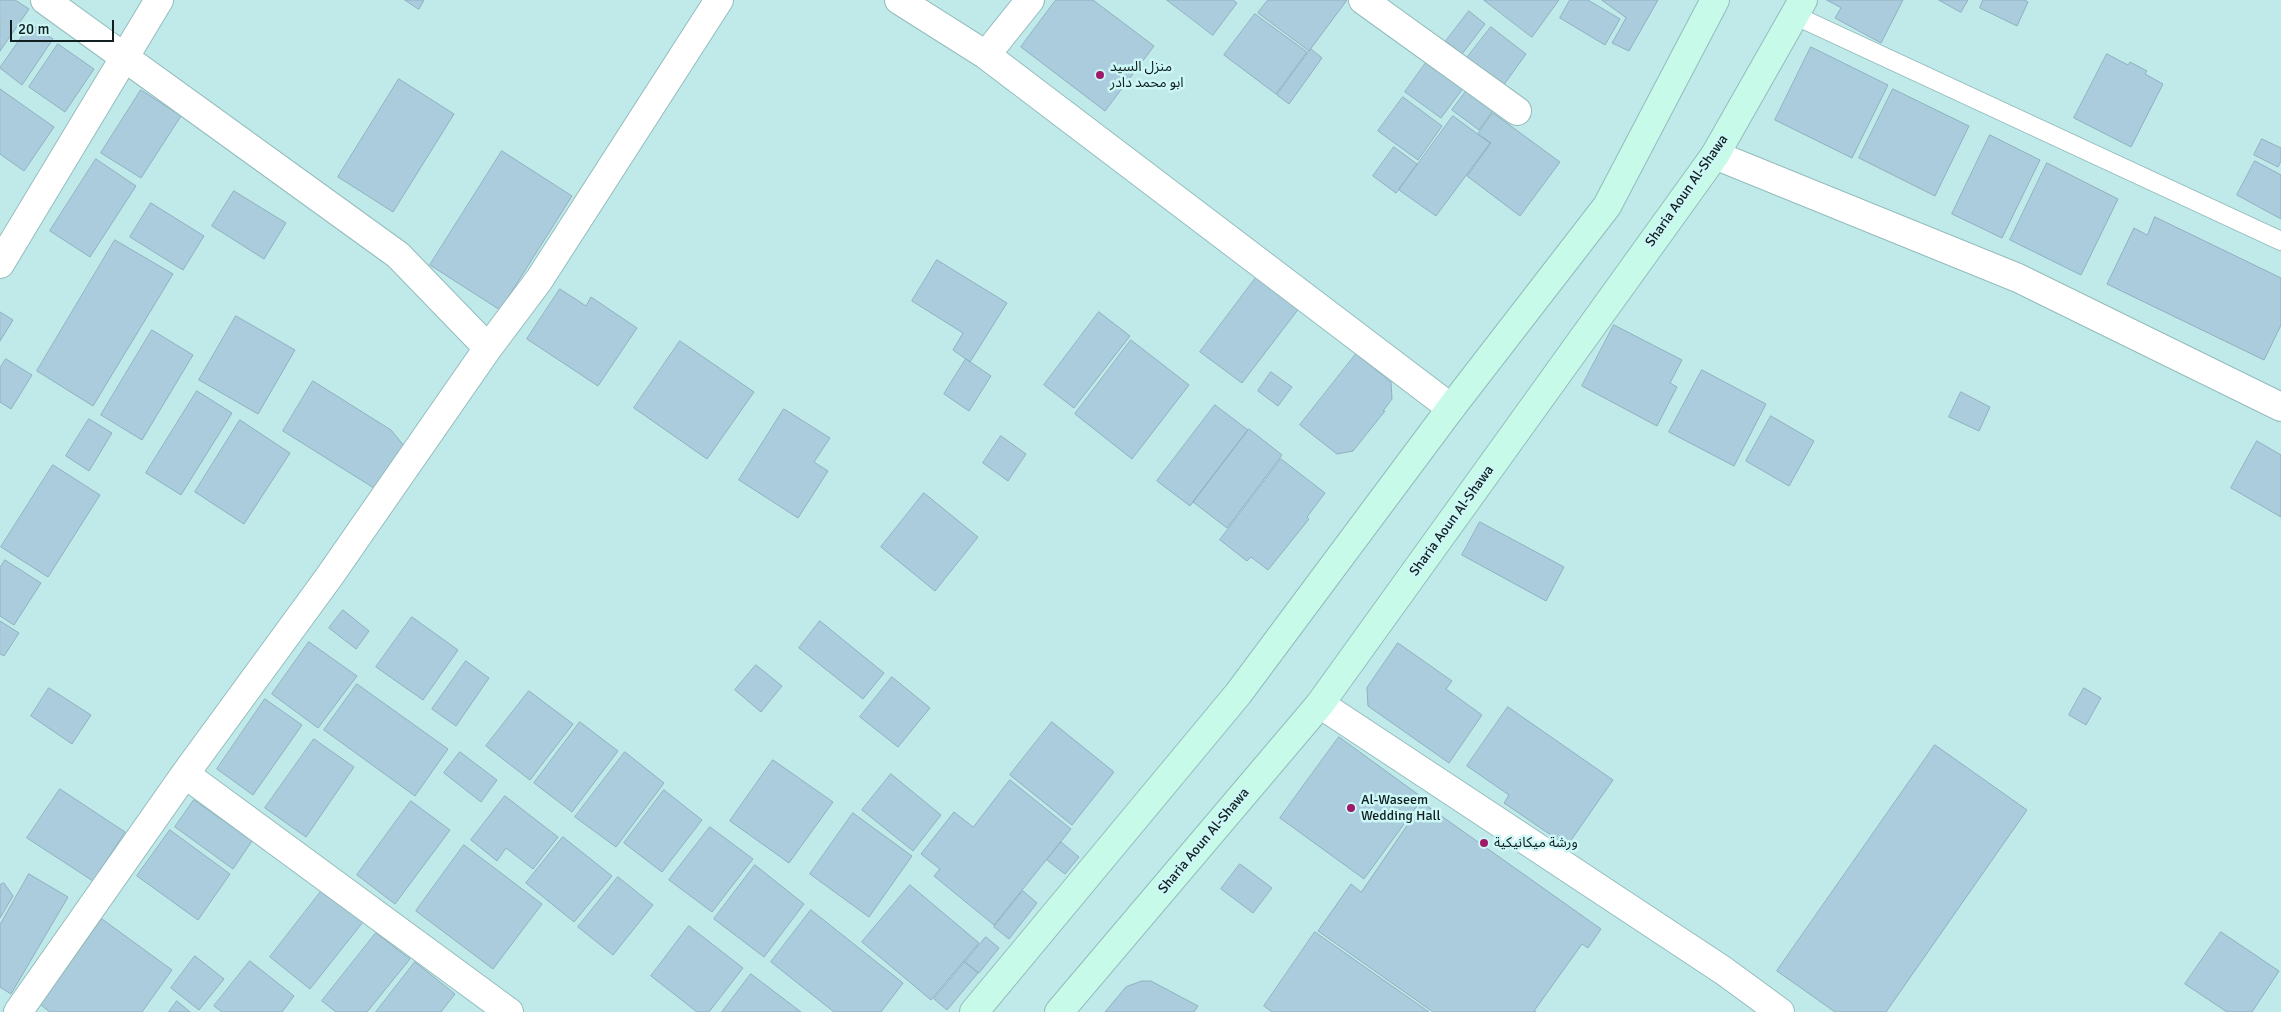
<!DOCTYPE html>
<meta charset="utf-8">
<style>
body{margin:0}
#map{position:relative;width:2281px;height:1012px;overflow:hidden;background:#c0e9e9;font-family:Signika,sans-serif}
canvas{display:block}
.scale{position:absolute;left:10px;top:20px;width:104px;height:22px;box-sizing:border-box;border:2px solid #101f1f;border-top:0;padding-left:6px;font-size:15px;line-height:18px;white-space:nowrap;color:#101f1f;-webkit-text-stroke:4px #cdf7f6;paint-order:stroke}
</style>
<div id="map">
<canvas width="2281" height="1012"></canvas>
<div class="scale">20 m</div>
</div>
<script>
const c = document.querySelector('canvas').getContext('2d');
c.lineJoin = 'round';
function fill(path, color) {
  c.fillStyle = color;
  c.fill(path, 'evenodd');
}
function strokePath(path, color, width, dash) {
  c.strokeStyle = color;
  c.lineWidth = width;
  c.lineCap = dash ? 'butt' : 'round';
  c.setLineDash(dash || []);
  c.stroke(path);
}
function write(font, color, halo, rows, align = 'center') {
  c.font = font + ' Signika,"Noto Sans Arabic",sans-serif';
  c.lineWidth = 5;
  c.setLineDash([]);
  c.textBaseline = 'middle';
  c.strokeStyle = halo;
  c.fillStyle = color;
  for (const [text, x, y, turn = 0] of rows) {
    c.save();
    c.translate(x, y);
    c.rotate((+turn || 0) * Math.PI / 180);
    c.textAlign = isNaN(turn) ? turn : align;
    if (halo) c.strokeText(text, 0, 0);
    c.fillText(text, 0, 0);
    c.restore();
  }
}
const building = new Path2D(`
 M0,0H15L29,9L0,51Z
 M405,0H424L419,9Z
 M1056,0H1093L1154,46L1105,111L1021,47Z
 M1167,0H1233L1237,3L1213,35Z
 M1268,0H1347L1309,51L1258,13Z
 M1484,0H1559L1532,37Z
 M1570,0H1588L1620,19L1605,45L1560,18Z
 M1602,0H1658L1629,51L1612,43L1626,18Z
 M1827,0H1903L1881,43L1835,18L1841,8Z
 M1939,0H1968L1961,12Z
 M1983,0H2024L2028,2L2017,26L1980,8Z
 M1469,11L1485,24L1462,54L1446,41Z
 M1255,14L1307,52L1276,94L1224,55Z
 M31,24L53,39L22,85L0,68Z
 M1491,27L1526,54L1503,86L1466,59Z
 M58,44L94,69L65,112L29,87Z
 M1811,47L1888,85L1852,158L1775,120Z
 M1311,49L1322,58L1289,104L1277,95Z
 M2107,54L2128,65L2130,62L2147,71L2145,74L2163,84L2131,147L2074,118Z
 M1428,60L1464,87L1441,118L1405,92Z
 M399,79L454,114L393,212L338,177Z
 M0,89L54,127L24,171L0,154Z
 M1893,89L1969,126L1935,196L1859,158Z
 M141,90L181,116L141,178L101,153Z
 M1467,90L1494,109L1479,130L1452,110Z
 M1403,97L1442,126L1418,160L1378,131Z
 M1493,113L1560,162L1520,216L1467,176L1491,143L1478,134Z
 M1453,116L1490,143L1436,216L1399,190Z
 M1990,135L2040,160L2002,238L1952,214Z
 M2262,139L2281,148V161L2278,167L2254,155Z
 M1394,147L1417,164L1396,193L1373,176Z
 M502,151L572,196L500,310L430,265Z
 M96,159L136,186L90,257L50,231Z
 M2255,161L2281,175V219L2237,195Z
 M2047,163L2118,199L2081,275L2010,240Z
 M234,191L286,223L264,259L212,226Z
 M151,203L204,236L183,270L130,237Z
 M2155,217L2281,278V325L2264,360L2107,284L2134,228L2147,235Z
 M115,240L173,274L93,406L37,371Z
 M937,260L1007,303L970,362L953,350L963,333L912,301Z
 M1258,275L1300,307L1242,383L1200,352Z
 M560,289L586,306L591,297L637,328L598,386L527,339Z
 M0,312L13,320L0,341Z
 M1099,312L1130,336L1074,408L1044,385Z
 M236,316L295,350L258,414L199,380Z
 M1614,325L1682,360L1670,383L1677,387L1657,426L1582,386Z
 M152,330L193,355L142,440L101,415Z
 M1131,340L1189,385L1132,459L1075,414Z
 M680,341L754,392L707,459L634,408Z
 M1356,354L1391,382L1392,399L1383,411H1385L1353,451L1337,454L1300,425Z
 M6,359L32,375L11,409L0,402V368Z
 M966,359L991,376L969,411L944,394Z
 M1702,370L1766,404L1734,466L1669,432Z
 M1271,372L1292,387L1278,406L1258,391Z
 M313,381L391,430L405,447L377,490L283,431Z
 M197,391L232,413L181,495L146,473Z
 M1961,392L1990,407L1979,431L1949,417Z
 M1215,405L1248,430L1190,506L1157,481Z
 M784,409L830,438L814,462L828,471L798,518L739,480Z
 M1771,416L1814,441L1789,486L1746,461Z
 M89,419L112,433L89,471L66,456Z
 M240,420L290,453L244,524L195,492Z
 M1249,429L1282,455L1227,528L1193,502Z
 M1001,436L1026,454L1008,481L983,463Z
 M2257,441L2281,455V517L2231,488Z
 M1281,459L1325,493L1307,517L1309,519L1268,570L1251,557L1247,561L1220,540Z
 M53,465L100,495L48,577L1,547Z
 M924,493L978,537L935,591L881,547Z
 M1480,522L1564,567L1546,601L1462,555Z
 M5,560L41,583L14,625L0,616V568Z
 M343,610L369,631L356,649L329,628Z
 M412,617L458,650L423,700L376,667Z
 M0,621L19,633L4,656L0,654Z
 M820,621L884,673L863,699L799,648Z
 M309,642L357,676L318,728L272,694Z
 M1398,643L1452,681L1446,689L1482,715L1449,763L1368,706L1367,688Z
 M466,661L489,678L456,726L432,709Z
 M756,665L782,686L761,712L735,690Z
 M892,677L930,708L898,747L860,717Z
 M357,684L448,749L415,796L324,730Z
 M49,688L91,715L72,744L31,716Z
 M2084,688L2101,698L2086,725L2069,715Z
 M529,691L573,724L530,780L486,746Z
 M265,699L302,725L253,795L217,769Z
 M1508,707L1613,780L1567,846L1504,803L1509,795L1467,766Z
 M580,722L618,751L572,812L534,783Z
 M1052,722L1114,772L1072,825L1010,775Z
 M1339,737L1423,798L1364,879L1280,818Z
 M314,739L354,767L306,837L265,808Z
 M1935,745L2027,810L1886,1012H1835L1777,971Z
 M460,752L497,780L481,802L444,773Z
 M625,752L664,783L616,847L575,817Z
 M773,760L833,802L789,863L730,821Z
 M891,774L941,815L913,851L862,810Z
 M1010,780L1071,829L994,925L934,876L940,869L921,854L954,812L973,827Z
 M60,789L125,832L93,881L27,838Z
 M664,790L702,820L662,872L624,843Z
 M505,796L558,837L533,869L506,848L497,861L471,840Z
 M194,800L252,841L233,869L175,827Z
 M411,801L450,830L395,904L357,875Z
 M1423,803L1601,929L1588,948L1582,944L1534,1011L1536,1012H1433L1318,931L1351,884L1361,892Z
 M853,813L912,856L869,917L810,874Z
 M710,827L753,859L712,912L669,880Z
 M170,830L230,874L198,920L137,876Z
 M563,837L612,876L574,922L526,883Z
 M1061,842L1079,857L1065,874L1047,860Z
 M464,845L542,904L493,969L416,911Z
 M1240,864L1272,888L1253,913L1221,889Z
 M755,865L804,904L764,957L714,919Z
 M29,874L68,897L11,994L0,987V925Z
 M618,877L653,905L613,955L578,927Z
 M4,883L13,896L0,918V885Z
 M910,885L979,943L931,1000L862,942Z
 M323,889L363,922L310,989L270,957Z
 M1023,891L1037,903L1009,939L994,927Z
 M811,910L903,983L881,1012H834L771,962Z
 M102,919L172,970L142,1012H50L41,1005Z
 M689,926L743,968L709,1012H697L651,976Z
 M1315,932L1429,1012H1272L1264,1006Z
 M2221,932L2279,971L2252,1012H2227L2185,984Z
 M376,933L410,959L367,1012H336L322,1001Z
 M986,937L999,948L979,973L965,962Z
 M195,956L224,979L199,1010L171,988Z
 M250,961L294,996L282,1012H222L214,1006Z
 M415,962L455,994L441,1012H376Z
 M965,962L978,973L947,1010L934,999Z
 M751,974L801,1012H722Z
 M1142,981H1151L1198,1006L1194,1012H1105L1126,987Z
 M177,1001L190,1012H169Z`);
const service = new Path2D(`
 M1794,15L2281,241`);
const minor = new Path2D(`
 M45,0L398,255L488,348
 M899,0L986,55L1451,408
 M1363,0L1517,111
 M986,55L1030,0
 M1715,155L2018,278L2281,407
 M0,264L159,0
 M1320,704L1724,971L1780,1012
 M185,774L509,1012
 M18,1012L185,774L329,577L488,348L539,280L719,0`);
const secondary = new Path2D(`
 M974,1012L1238,694L1451,408L1607,206L1715,0
 M1059,1012L1320,704L1715,155L1803,0`);
const markers = [
 [1100,75,5,"#9f1968"],
 [1351,808,5,"#9f1968"],
 [1484,843,5,"#9f1968"]
];
const poiNames = [
 ["منزل السيد",1110,67],
 ["ابو محمد دادر",1110,83],
 ["Al-Waseem",1361,800],
 ["Wedding Hall",1361,816],
 ["ورشة ميكانيكية",1494,843]
];
const streetNames = [
 ["Sharia Aoun Al-Shawa",1687,191,-55],
 ["Sharia Aoun Al-Shawa",1452,521,-54],
 ["Sharia Aoun Al-Shawa",1204,841,-50]
];
fill(building, '#aaccdc');
strokePath(building, '#8fb0c0', 1);
strokePath(service, '#94bcbc', 20);
strokePath(minor, '#94bcbc', 30);
strokePath(secondary, '#94bcbc', 30);
strokePath(service, '#fff', 18);
strokePath(minor, '#fff', 28);
strokePath(secondary, '#c7fae8', 28);
for (const [x, y, r, color] of markers) {
  const dot = new Path2D();
  dot.arc(x, y, r, 0, 2 * Math.PI);
  c.fillStyle = color;
  c.fill(dot);
  strokePath(dot, '#cdf7f6', 2);
}
write('14px', '#101f1f', '#cdf7f6', poiNames, 'left');
write('14px', '#101f1f', '#cdf7f6', streetNames);
</script>
